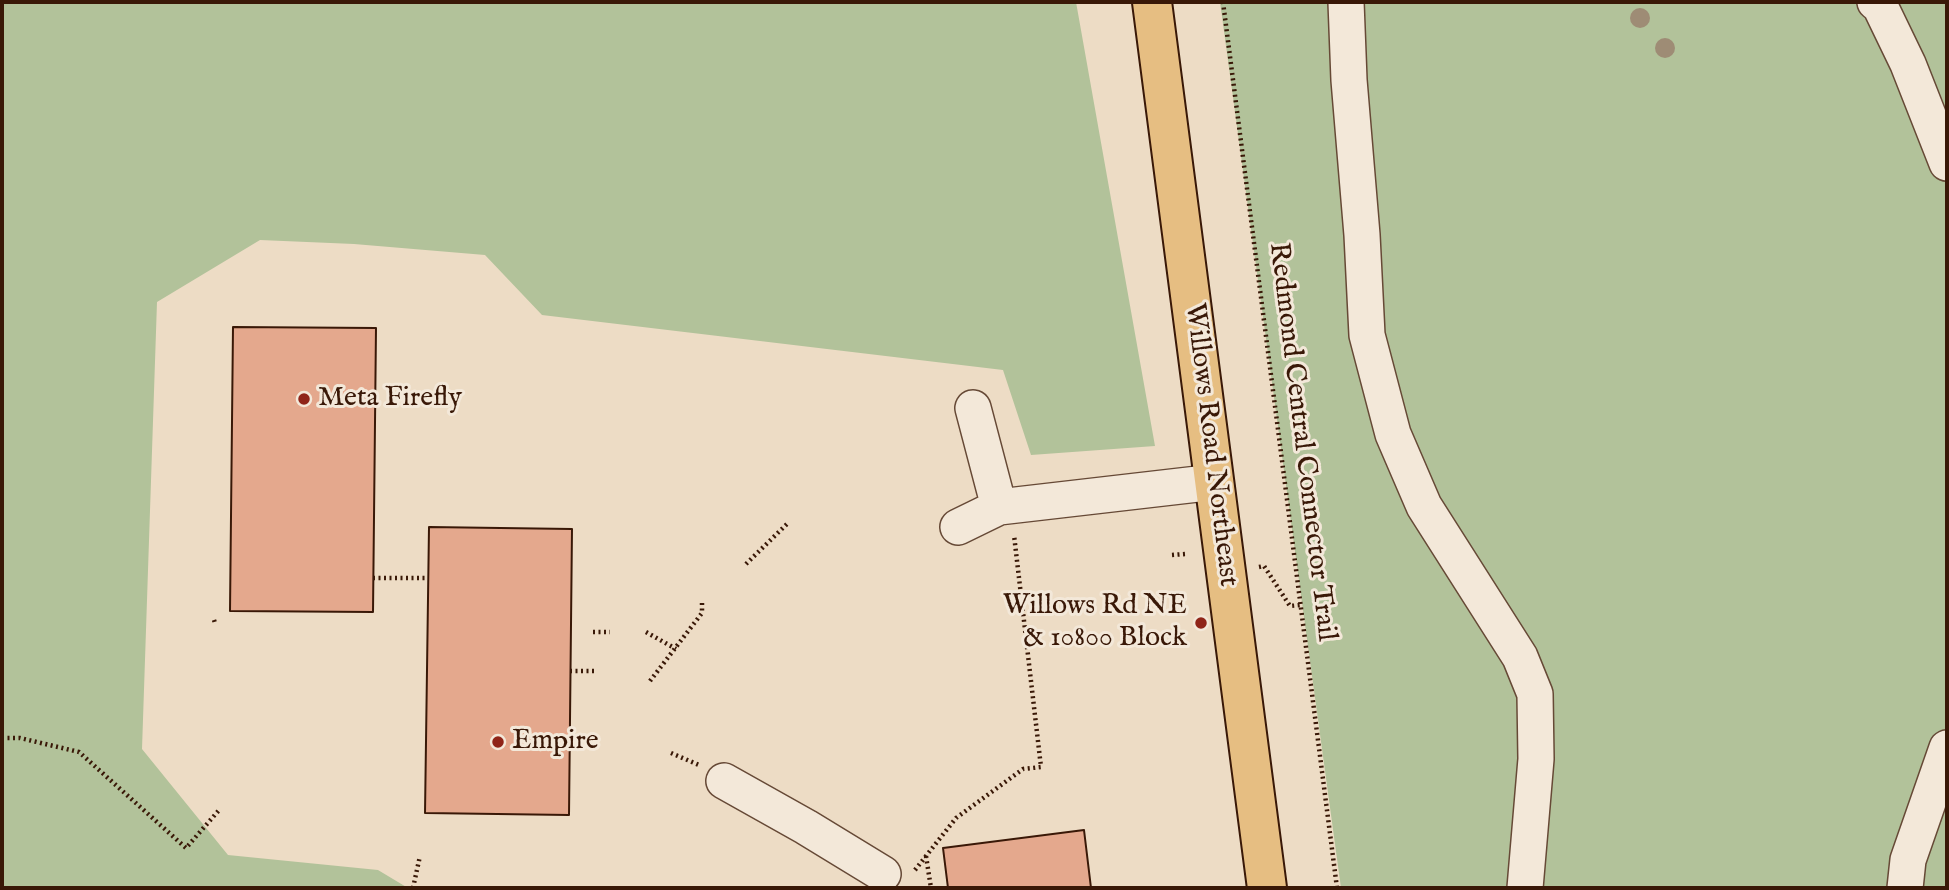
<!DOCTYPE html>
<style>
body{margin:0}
#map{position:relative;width:1949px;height:890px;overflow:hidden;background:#eddcc5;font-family:"IM FELL English",serif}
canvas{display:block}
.frame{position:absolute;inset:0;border:4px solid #391807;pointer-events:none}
</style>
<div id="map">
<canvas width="1949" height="890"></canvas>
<div class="frame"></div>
</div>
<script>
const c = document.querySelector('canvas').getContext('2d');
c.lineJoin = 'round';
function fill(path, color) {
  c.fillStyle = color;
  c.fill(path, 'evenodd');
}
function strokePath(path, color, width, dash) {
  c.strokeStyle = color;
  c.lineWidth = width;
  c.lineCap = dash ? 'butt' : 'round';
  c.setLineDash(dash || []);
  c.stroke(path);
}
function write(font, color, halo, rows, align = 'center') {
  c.font = font + ' "IM FELL English",serif';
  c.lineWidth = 6;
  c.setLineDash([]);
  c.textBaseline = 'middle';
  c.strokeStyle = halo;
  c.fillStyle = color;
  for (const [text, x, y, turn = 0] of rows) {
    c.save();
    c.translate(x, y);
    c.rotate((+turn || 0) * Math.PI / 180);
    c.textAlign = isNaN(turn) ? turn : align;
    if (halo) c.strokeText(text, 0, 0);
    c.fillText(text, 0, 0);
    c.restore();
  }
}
const green = new Path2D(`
 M2,2H1076L1155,446L1031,455L1003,370L542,315L485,255L354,244L260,240L157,302L142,749L228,855L378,870L408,888H2Z
 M1220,2H1947V888H1341Z`);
const building = new Path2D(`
 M233,327L376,328L373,612L230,611Z
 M429,527L572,529L569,815L425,813Z
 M1084,830L1091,888H948L943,848Z`);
const path = new Path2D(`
 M1223,2L1337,888
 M1172,555L1185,554
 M746,564L789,522
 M1259,567L1264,566L1290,606L1301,605
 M373,578H428
 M214,620L215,623
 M593,632H610
 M646,632L676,649
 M570,671H594
 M650,681L702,613V601
 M2,738H20L79,752L186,848L220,809
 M671,753L699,765
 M926,856L931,888
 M915,870L956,818L1023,769L1041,767L1014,535
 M413,888L420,856`);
const minor = new Path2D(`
 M1346,2L1349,80L1362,235L1367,335L1393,434L1424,506L1520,657L1535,694L1536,759L1525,888
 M1875,2L1880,6L1908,64L1947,163
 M973,408L999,507
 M958,527L999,507L1215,482
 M724,781L806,827L883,874
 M1905,888L1908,860L1947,748`);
const major = new Path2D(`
 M1152,2L1267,888`);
const trees = [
 [1640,18],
 [1665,48]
];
const markers = [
 [304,399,7,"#8f2418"],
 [1201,623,7,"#8f2418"],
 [498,742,7,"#8f2418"]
];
const poiNames = [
 ["Meta Firefly",318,399],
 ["Willows Rd NE",1187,607,"right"],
 ["& 10800 Block",1187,639,"right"],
 ["Empire",512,742]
];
const streetNames = [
 ["Redmond Central Connector Trail",1301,442,83],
 ["Willows Road Northeast",1210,445,83]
];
fill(green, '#b2c29a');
fill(building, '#e4a88d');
strokePath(building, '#391807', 2);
strokePath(minor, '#664936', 38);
strokePath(major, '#391807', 42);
strokePath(path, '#391807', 4.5, [2, 3.5]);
strokePath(minor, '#f3e8d9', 35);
strokePath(major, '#e6be82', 38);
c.fillStyle = '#9e8c75';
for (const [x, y] of trees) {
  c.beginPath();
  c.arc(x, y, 10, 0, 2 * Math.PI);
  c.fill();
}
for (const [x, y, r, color] of markers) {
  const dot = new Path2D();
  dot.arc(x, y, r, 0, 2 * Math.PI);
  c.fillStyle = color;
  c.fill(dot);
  strokePath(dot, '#f3e8d9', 2.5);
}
write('28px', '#391807', '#f3e8d9', poiNames, 'left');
write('28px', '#391807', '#f3e8d9', streetNames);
</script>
